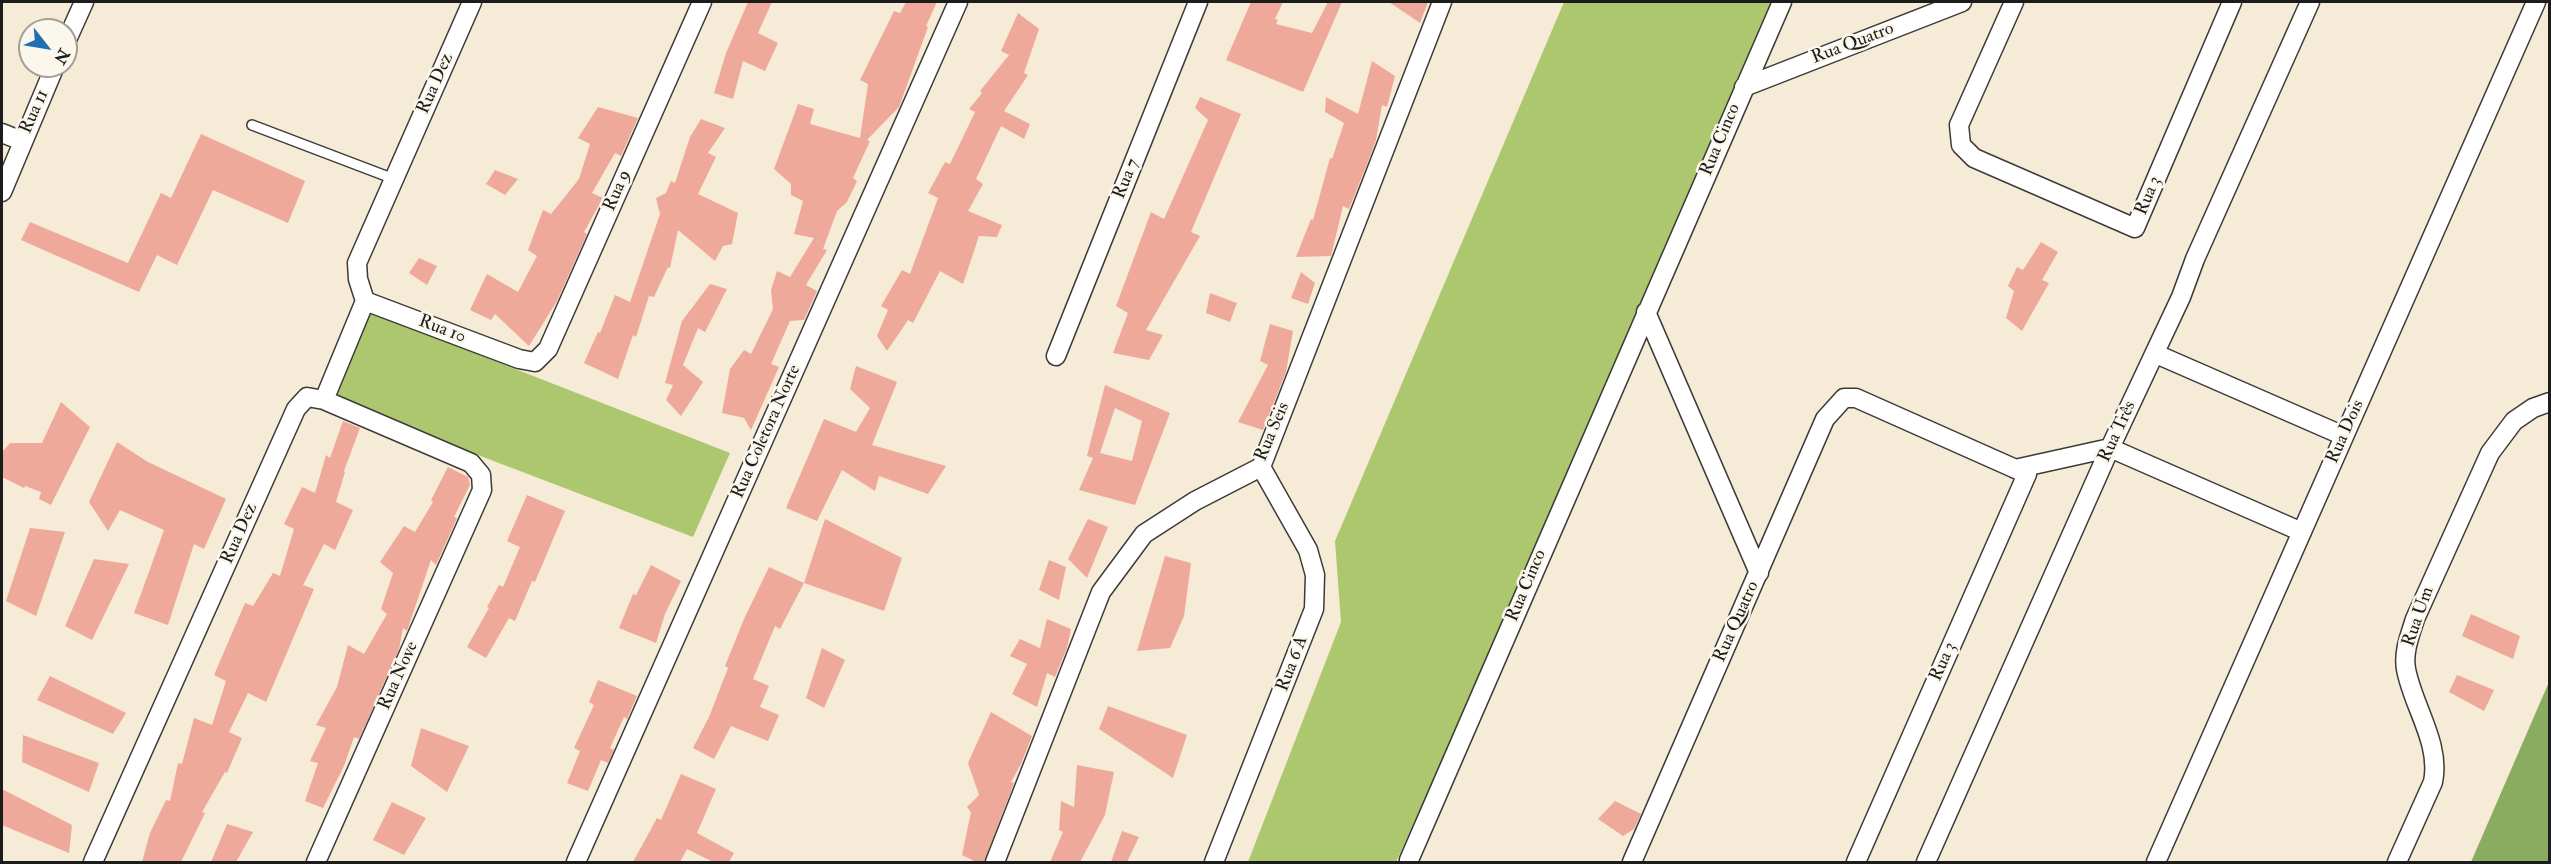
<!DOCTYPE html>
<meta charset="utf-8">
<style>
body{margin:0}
#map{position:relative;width:2551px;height:864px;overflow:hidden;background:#f6ebd6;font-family:"IM FELL Double Pica",serif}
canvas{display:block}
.frame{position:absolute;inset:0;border:3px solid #1c1c1c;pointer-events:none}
.north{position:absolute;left:18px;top:18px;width:60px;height:60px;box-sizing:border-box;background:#fbf7ec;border:2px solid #a29f99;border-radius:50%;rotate:121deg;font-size:16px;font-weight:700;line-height:24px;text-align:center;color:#1c1c1c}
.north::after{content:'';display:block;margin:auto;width:21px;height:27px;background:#1f6fb2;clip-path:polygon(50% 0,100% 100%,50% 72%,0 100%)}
</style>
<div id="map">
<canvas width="2551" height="864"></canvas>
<div class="frame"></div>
<div class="north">N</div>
</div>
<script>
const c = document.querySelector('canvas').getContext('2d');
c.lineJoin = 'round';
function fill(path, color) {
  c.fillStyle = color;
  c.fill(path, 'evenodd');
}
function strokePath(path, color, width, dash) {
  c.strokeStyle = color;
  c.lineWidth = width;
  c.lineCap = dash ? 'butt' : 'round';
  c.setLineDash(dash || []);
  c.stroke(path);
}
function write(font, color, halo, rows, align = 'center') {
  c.font = font + ' "IM FELL Double Pica",serif';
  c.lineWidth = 5;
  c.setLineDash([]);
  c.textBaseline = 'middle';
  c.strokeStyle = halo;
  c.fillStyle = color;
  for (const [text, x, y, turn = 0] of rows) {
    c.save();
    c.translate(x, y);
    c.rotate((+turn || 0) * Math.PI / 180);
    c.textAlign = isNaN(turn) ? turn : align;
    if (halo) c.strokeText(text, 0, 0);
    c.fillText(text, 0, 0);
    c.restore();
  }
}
const green = new Path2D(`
 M1564,2H1786L1396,862H1248L1341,622L1335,541Z
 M367,311L730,453L693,537L331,399Z`);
const forest = new Path2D(`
 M2549,682V862H2471Z`);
const building = new Path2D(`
 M748,2H772L758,33L778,43L765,71L743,61L733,99L714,93L726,53Z
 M906,2H937L926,26L928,27L899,107L867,140L870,141L853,178L857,181L847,202L837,211L823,249L827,250L806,285L817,291L804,320L790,321L771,364L779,367L751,430L744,418L722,413L730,369L744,350L751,354L773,309L771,290L777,271L790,277L814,238L794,234L803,201L791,195V184L774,169L798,104L814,109L810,124L860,138L868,84L860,80L894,11L900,13Z
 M1251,2H1283L1275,19L1278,20L1276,24L1312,33L1328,2H1342L1303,92L1226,60Z
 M1389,2H1428L1420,23Z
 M1018,13L1039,29L1024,73L1028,75L1004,111L1030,124L1024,139L1001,126L976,179L983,184L968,211L1002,225L997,237L979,236L963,284L940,271L913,323L908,320L887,351L877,336L888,310L881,306L902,270L910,274L938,198L928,193L945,162L950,164L975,112L969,109L982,93L980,91L1009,55L1001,51Z
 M1372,61L1395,76L1387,107L1382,105L1376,140L1371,154L1349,209L1343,206L1331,256L1296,257L1311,219L1313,220L1330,158L1332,159L1344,123L1325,112L1326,97L1358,114Z
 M1200,97L1241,114L1191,232L1200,236L1146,330L1163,335L1149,360L1113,353L1128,313L1116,306L1151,212L1164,219L1208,120L1195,108Z
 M598,107L638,118L621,156L615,153L592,193L603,198L584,232L587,234L557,301L529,346L495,314L491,320L470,310L487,274L518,292L537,256L528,250L543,210L551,214L579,179L590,144L578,138Z
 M701,119L725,128L708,153L716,157L698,194L738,213L732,244L723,246L715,261L678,230L670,268L668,267L654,297L649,296L636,337L633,335L618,379L584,363L598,332L600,333L615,295L630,302L660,214L656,198L666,193L671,181L675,183L690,137Z
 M201,134L305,181L288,223L213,190L177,265L157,255L139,292L21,240L30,222L128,263L161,193L171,198Z
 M495,170L518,179L505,195L486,184Z
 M2041,242L2058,252L2042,280L2049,283L2022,331L2006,318L2014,291L2008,286L2017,267L2023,270Z
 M419,258L437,266L427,285L409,273Z
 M1301,272L1315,283L1308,304L1291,298Z
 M710,284L727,289L705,332L698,328L683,365L703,382L681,416L666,400L673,385L665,383L682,321Z
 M1210,293L1237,303L1230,322L1206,313Z
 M1270,324L1293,331L1286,372L1263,430L1238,422L1268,365L1260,361Z
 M856,366L897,382L872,445L946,466L928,494L879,476L875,491L842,470L817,521L786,508L824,419L856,432L870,408L850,389Z
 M1105,385L1170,413L1135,505L1079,490L1093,458L1087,456ZM1115,408L1142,421L1132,461L1100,453Z
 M61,402L90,427L51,505L39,499L41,492L25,486L24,488L2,477V452L10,443H42Z
 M343,421L360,428L344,471L345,472L336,502L353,510L335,550L324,544L303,585L314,589L266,702L248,693L229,732L242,738L227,773L225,772L202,812L205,813L181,862H142L150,833L166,800L170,801L178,763L182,764L194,718L212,725L226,681L214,675L245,603L253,606L273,573L280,576L294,529L284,524L302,487L315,493L326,455L330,458Z
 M117,442L148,462L226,499L204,549L194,544L168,625L134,613L164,530L120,510L108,531L89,502Z
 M448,467L468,477L470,485L454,517L457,518L436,565L431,560L407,631L403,628L399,649L359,739L354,737L344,766L323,808L305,801L318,763L310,761L326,728L316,725L337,687L348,645L364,654L387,614L381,609L393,573L380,562L404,526L415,532L433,502L431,500Z
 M527,495L565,511L535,582L532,581L515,621L509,618L486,658L467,647L489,608L487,607L499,585L503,587L520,547L507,541Z
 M825,519L902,558L884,611L804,583Z
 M1088,519L1108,527L1087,578L1068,559Z
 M30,528L65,532L36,616L6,601Z
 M1165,556L1191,563L1184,616L1170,648L1137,651Z
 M94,559L129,564L92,640L65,626Z
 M1049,560L1066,567L1059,600L1039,590Z
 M651,565L681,581L665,614L656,643L619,628L633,594L636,595Z
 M769,567L804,583L780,629L775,626L753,679L769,686L760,707L779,715L768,741L731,726L714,759L693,748L709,717L728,668L725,666L744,619Z
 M2471,614L2520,636L2513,659L2462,636Z
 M1047,619L1071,629L1067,648L1055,677L1047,673L1037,707L1012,694L1027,664L1010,656L1020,639L1040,648Z
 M822,648L845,660L824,708L806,698Z
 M2457,675L2494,690L2484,711L2449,692Z
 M50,676L126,713L113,734L37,700Z
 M598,680L637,696L627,719L624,717L610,748L614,750L608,763L601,760L588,791L567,783L580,751L574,748L594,705L589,702Z
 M1108,706L1187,735L1173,778L1099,729Z
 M991,712L1032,736L1021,764L1011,782L1014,783L984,862H976L962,855L971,812L967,807L979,795L968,763Z
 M421,728L469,746L447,792L411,766Z
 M23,735L99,763L89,792L22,762Z
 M1077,765L1114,772L1105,815L1080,862H1050L1063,832L1059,830L1061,801L1074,807Z
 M681,774L716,789L697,833L734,853L729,862H713L687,849L680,862H633L657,818L661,820Z
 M2,789L72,825L69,853L2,825Z
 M1615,801L1641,814L1634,829L1623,836L1598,819Z
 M392,802L426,818L404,855L373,840Z
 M227,824L253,832L236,862H211Z
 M1122,831L1139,837L1127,862H1111Z`);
const lane = new Path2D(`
 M252,125L394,179`);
const street = new Path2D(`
 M2014,2L1959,125L1961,145L1974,158L2135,228L2232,2
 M66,42L84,2
 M1744,87L1962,2
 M2,133L22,141
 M2,192L55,66
 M365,301L519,359L535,362L548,349L702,2
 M365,301L358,279L357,263L472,2
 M1646,312L1759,573
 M2156,354L2344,436
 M1056,356L1198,2
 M324,400L365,301
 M2015,469L2110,448L2302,532
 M1409,860L1782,2
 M93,862L296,409L307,397L324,400L471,463L481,475L482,490L316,862
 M576,862L958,2
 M995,862L1101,592L1144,534L1195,501L1261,467L1442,2
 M1214,862L1314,609L1315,575L1308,550L1261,467
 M1632,862L1825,419L1844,398H1856L2027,474L1856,862
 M1926,862L2110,448L2181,297L2195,259L2310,2
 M2156,862L2536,2
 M2397,862L2433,782C2441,743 2413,707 2406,669C2403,652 2410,635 2415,619L2490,453L2514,421L2533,408L2550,402`);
const streetNames = [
 ["Rua Quatro",1853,44,-21],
 ["Rua Dez",436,84,-66],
 ["Rua 11",35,112,-66],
 ["Rua Cinco",1721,140,-67],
 ["Rua 7",1127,179,-68],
 ["Rua 9",618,191,-66],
 ["Rua 3",2149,196,-67],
 ["Rua 10",442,330,21],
 ["Rua Coletora Norte",767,432,-66],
 ["Rua Seis",1273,432,-67],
 ["Rua Três",2118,432,-65],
 ["Rua Dois",2346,432,-66],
 ["Rua Dez",240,534,-66],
 ["Rua Cinco",1527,586,-67],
 ["Rua Um",2419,617,-71],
 ["Rua Quatro",1737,622,-66],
 ["Rua 3",1944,662,-66],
 ["Rua 6 A",1293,664,-69],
 ["Rua Nove",399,676,-66]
];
fill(green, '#adc76e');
fill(forest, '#8aac61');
fill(building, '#eea99b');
strokePath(lane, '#3d3b38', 12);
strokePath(street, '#3d3b38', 21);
strokePath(lane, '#fff', 9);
strokePath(street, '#fff', 18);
write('18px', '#1c1c1c', '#fbf7ec', streetNames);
</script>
